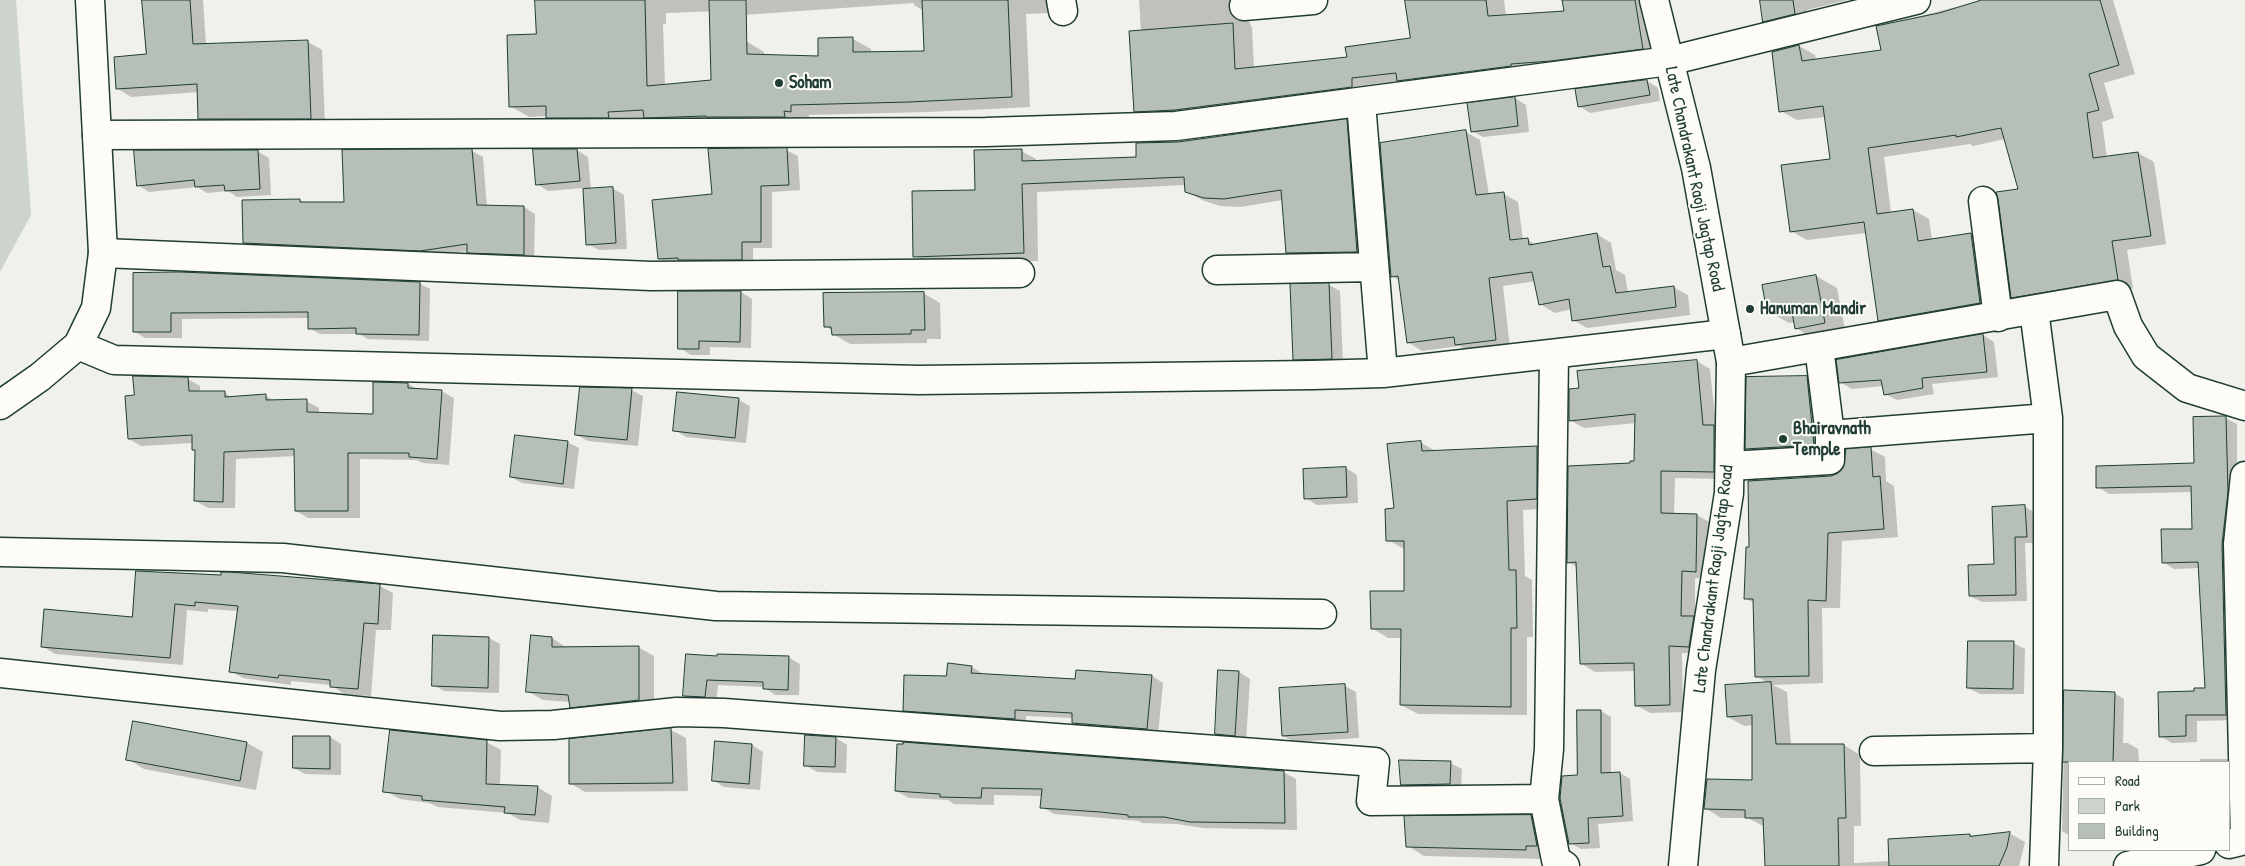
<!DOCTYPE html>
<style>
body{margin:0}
#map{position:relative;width:2245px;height:866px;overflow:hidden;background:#f0f1eb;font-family:"Patrick Hand",sans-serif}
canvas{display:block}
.legend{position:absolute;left:2068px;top:761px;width:162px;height:90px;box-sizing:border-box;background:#fdfcf7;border:1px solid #a4b0a9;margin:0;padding:6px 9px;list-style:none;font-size:15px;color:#1f3d34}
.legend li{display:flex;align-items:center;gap:10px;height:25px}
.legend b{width:25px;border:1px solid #a4b0a9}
</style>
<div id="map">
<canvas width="2245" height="866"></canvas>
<ul class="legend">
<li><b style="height:6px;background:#fdfcf7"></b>Road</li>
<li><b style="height:14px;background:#cdd3cd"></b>Park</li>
<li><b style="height:14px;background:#b6bfb8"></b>Building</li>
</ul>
</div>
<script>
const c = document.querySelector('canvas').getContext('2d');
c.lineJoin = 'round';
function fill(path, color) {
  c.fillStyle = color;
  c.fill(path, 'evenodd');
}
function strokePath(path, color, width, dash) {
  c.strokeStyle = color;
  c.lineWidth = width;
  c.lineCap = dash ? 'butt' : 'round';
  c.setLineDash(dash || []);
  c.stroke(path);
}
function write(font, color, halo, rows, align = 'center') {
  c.font = font + ' "Patrick Hand",sans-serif';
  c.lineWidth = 4;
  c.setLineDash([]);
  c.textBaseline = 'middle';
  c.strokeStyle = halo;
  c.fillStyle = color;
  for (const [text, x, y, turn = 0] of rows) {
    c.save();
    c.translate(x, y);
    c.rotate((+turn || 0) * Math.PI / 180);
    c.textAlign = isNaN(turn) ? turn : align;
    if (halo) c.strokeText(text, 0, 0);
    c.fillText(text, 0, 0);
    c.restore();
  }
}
const green = new Path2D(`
 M0,0H16L31,215L0,272Z`);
const shadow = new Path2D(`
 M155,0H203L206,45L308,42L322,50L325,126H214L199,118V92L131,97L117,88L147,56Z
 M536,0H1047L1048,13L1026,14L1030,107L928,112L809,115V121L566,128L548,116L529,117L510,106L537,35ZM914,3V5L924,11L925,52L871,53V49L853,39L820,57L765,56L764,52L746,41L712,81L665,86L663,24H666V13L721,11L729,16Z
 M1139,0H1278L1248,19L1252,28L1254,68L1348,59L1412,39L1420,0H1504L1506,16L1565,12L1563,0H1651L1663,60L1155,122L1135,111L1141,32Z
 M1761,0H1848L1807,10L1809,22L1779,30L1764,21Z
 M1984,0H2113L2135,74L2104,83L2114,118L2102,122L2107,158L2138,153L2154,162L2166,244L2127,250L2133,288L2028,306L2012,297L2020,190L2005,139L1973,146L1970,144L1884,157L1891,213L1913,210L1929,219L1932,240L1971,234L1987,244L1996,312L1895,329L1879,320L1866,233L1807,240L1791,231L1832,160L1825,117L1797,120L1781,111L1774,53L1799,46L1815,55L1816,60L1882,51L1877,27Z
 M1647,81L1658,88L1660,101L1590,113L1579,106Z
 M1515,98L1526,105L1529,132L1483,137L1472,131Z
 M1346,121L1361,129L1372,260L1302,261L1287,252L1283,200L1240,207L1220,206L1202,200L1187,192L1186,185L1037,192L1038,261L930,264L915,256L976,192L1021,151L1036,159V162L1138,158L1178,143Z
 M1466,132L1480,140L1489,195L1504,194L1518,202L1523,240L1527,239L1536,245L1597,234L1611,243L1616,270L1625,275L1628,293L1673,287L1688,295L1690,315L1587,328L1573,320L1572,309L1555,313L1540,304L1536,281L1503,286L1510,348L1471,353L1460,346L1422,351L1408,342L1400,281L1392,276Z
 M577,150L588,157L591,190L612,188L624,195L627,249L599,250L587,244L584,188L548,191L537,184Z
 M786,150L798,156L800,190L772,192V248H753V265H671L659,259L713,196Z
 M257,151L269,158L271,195L237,197L228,191L207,193L197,187L149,192L138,185Z
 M472,151L483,157L487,207H524L535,214L534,261L480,258L469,251L432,255L255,249L244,242L300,200L305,203H345Z
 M134,274L419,283L430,289L429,341L368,339L359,334H320L309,328V318L182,319V338H145L134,331Z
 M1816,276L1837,288L1846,335L1817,341L1796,328L1795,322L1789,323L1768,311Z
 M1329,285L1340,291L1343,365H1305L1294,359Z
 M741,292L752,299L751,348L710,347V355H691L680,348L679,293Z
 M923,293L940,303L941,339H927V343L850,344L833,334V331L825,326Z
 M1983,335L1994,342L1998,377L1932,384L1934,394L1897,400L1885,394L1884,386L1852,389L1840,382Z
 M1697,361L1710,369L1716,427L1728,434L1727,479L1675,478L1674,515H1697L1711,523L1709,579L1695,578V618L1707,626L1703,654L1682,653L1683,712L1650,713L1636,705L1635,671L1595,672L1582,664L1577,567L1568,562L1631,464L1636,462V423L1584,428L1570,420Z
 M1807,377L1828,390L1835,457L1768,461L1747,449Z
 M188,379L200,386V392L225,393L233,398L266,396L275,401H306L319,408V413L374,415L408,384L417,389L441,391L454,398L449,465L423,463L416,460L360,459V518H308L296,511V456L236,459L235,508H208L196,501V451L193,449V443L141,446L129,439L135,396Z
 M631,390L643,396L638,446L588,441L577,435Z
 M739,400L750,406L746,443L686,437L675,430Z
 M2225,418L2237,424V720L2197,721V742L2172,743L2160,736L2207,689L2199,568L2174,569L2163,562L2193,530L2192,492L2109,494L2098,487L2195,464Z
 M567,442L579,448L574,489L522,483L511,477Z
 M1420,442L1437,452L1537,447L1553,456V508L1523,510L1525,576L1532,580L1533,637H1527V715L1418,714L1401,705L1402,638H1388L1372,628L1406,592V550L1388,540L1395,509Z
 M1870,449L1885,457L1886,481L1894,486L1898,537L1842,541L1840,608H1822L1823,683L1773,685L1787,692L1791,746L1844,745L1860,755L1861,826H1854V863L1890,861L1970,836L1973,837L2009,833L2025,842L2019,866H1766L1765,827L1748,818H1721L1705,808L1753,781V725L1744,726L1728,717L1768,683L1756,676L1754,603L1745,598L1750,548L1832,477L1839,475Z
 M1346,468L1357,475L1358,503L1317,505L1306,498Z
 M2025,507L2036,513L2037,543H2025L2027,601L1982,602L1970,596L1996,565Z
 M137,572L380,586L393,593L391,630H376L371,696L344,694L331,685L291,681V685L243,678L230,671L239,611L208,609V612L187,610L183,665L55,654L42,646L133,618Z
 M532,636L552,638L567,648L638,647L654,656V709L586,716L571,707L570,702L543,700L527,691Z
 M489,638L500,644L499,693L444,691L433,685Z
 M2013,643L2025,649L2024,694H1980L1968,688Z
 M788,657L800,664L799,695H775L764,687L718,685L716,703L696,702L684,696L718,658Z
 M972,667L983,674L1076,681L1152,676L1163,683L1158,735L1084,729L1073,723V718L1026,716V725L916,717L905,710L947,677Z
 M1239,672L1250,679L1246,742L1228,740L1216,734Z
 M1345,686L1356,692L1359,738L1294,742L1283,736Z
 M2065,692L2114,693L2124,699L2123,743H2128L2138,749L2139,762H2069V835L2062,831Z
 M1601,711L1611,717V774L1620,773L1630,779L1633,821L1598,824L1600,848L1581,849L1570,843L1579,776Z
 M671,730L686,738L688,791L585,792L570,783Z
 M330,737L341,744V775L305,774L294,768Z
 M836,738L847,745L846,773L817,772L805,765Z
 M486,742L501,750L500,786L537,787L552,796L549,823L520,820L508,813L438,807L429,803L400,799L385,791Z
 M247,743L263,752L256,790L144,769L128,759Z
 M752,745L763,752L760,790L724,787L713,780Z
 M904,745L1283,772L1296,779L1297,830L1203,828L1177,824L1142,823L1139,821L1054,814L1042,807V796L994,795V805L954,804L948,800L909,798L896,791Z
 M2200,759H2227L2238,765L2239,787H2229V762H2200Z
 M1450,763L1462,769L1461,790L1414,791L1402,784Z
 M1531,816L1548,826L1543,859L1424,856L1408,846Z`);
const building = new Path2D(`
 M142,0H190L193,44L308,40L311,119H198L197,84L116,89L114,57L146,54Z
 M535,0H645L647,86L711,80L709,0H746L747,54L818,56V38L853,37V52L924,51L922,0H1008L1012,97L909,102L791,105V112L784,111L785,117H706V116L644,118L643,110L608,112L609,118H546V106L509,107L507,35L536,34Z
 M1405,0H1486L1488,16L1564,11L1562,0H1635L1643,49L1551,61L1511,64V66L1397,81L1396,73L1352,78V87L1175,110L1134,112L1129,31L1233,23L1235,69L1347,57L1345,47L1410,38Z
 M1760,0H1793L1795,14L1763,22Z
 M1982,0H2100L2119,65L2089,74L2099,110L2087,113L2093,158L2138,152L2151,236L2112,241L2118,280L2011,298L1998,199L1996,192L2018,189L2001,128L1956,137V135L1868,148L1877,214L1913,209L1918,241L1971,233L1980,303L1878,321L1864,222L1790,232L1781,165L1830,159L1823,106L1779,112L1772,52L1799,45L1802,61L1881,50L1876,26L1939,13Z
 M1647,80L1650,95L1578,107L1575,89Z
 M1515,97L1518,126L1471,132L1467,103Z
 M1347,119L1357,252L1286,253L1281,190L1224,199L1204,198L1185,192L1184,177L1022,184L1024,253L913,257L912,191L975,190L974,150L1022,149V161L1136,157V143L1178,142Z
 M1466,130L1476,195L1504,192L1510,240L1528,238L1529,245L1597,233L1603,267L1610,266L1616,293L1674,286L1676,307L1572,321L1569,299L1539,305L1532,272L1489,278L1496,340L1455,345L1454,337L1407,343L1398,276L1391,277L1380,143Z
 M787,148L789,185L761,186V242H742V260H678V258L658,259L652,200L712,194L708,149Z
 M472,149L477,205L524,206V255L467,253V244L420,251L243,243L242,200L300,199V202H344L342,150Z
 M533,149H577L580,181L536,185Z
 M134,150H258L260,189L225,191L224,185L195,187L194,180L137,186Z
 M613,187L616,243L586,245L583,189Z
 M180,272L420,282L419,335L356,334V328L308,329V312L171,313V332H133V273Z
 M1816,275L1825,323L1795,329L1791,307L1767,312L1762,285Z
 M1329,283L1332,359L1293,360L1290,284Z
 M678,291H741L740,342L699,341V349H678Z
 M924,292L925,330H911V334L832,335L831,327H824L823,293Z
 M1983,334L1987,372L1922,378L1923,388L1884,395L1881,380L1839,383L1836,360Z
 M1697,360L1703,425H1714V472L1661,471V513L1697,514L1696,572L1682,571L1681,616H1694L1689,647L1669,646L1670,705L1635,706L1634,663L1580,664L1576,562L1567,563L1568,466L1630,463V461H1634L1635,414L1569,421V389L1579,388L1577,371Z
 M133,376L188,377L189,391H225V397L266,394V400L307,399V412L373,414V382L408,383V388L442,390L437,459L409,457V453H348V511H295L294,449L224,452L223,502L194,501L195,450H192V435L128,439L125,396L134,395Z
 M1807,376L1814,445L1745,449L1746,377Z
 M580,387L632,388L627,440L575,435Z
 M677,392L739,398L735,438L673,431Z
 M2224,416H2226L2228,492L2222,544L2226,715H2186V736L2159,737L2158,692L2194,691V688H2205L2198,562L2162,563L2161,529H2192L2191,486L2096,488V466L2194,463L2193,417Z
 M515,435L568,441L563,484L510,477Z
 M1421,441L1422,451L1537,446V499L1507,501L1509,570H1516L1517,628H1511V707L1400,705L1401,629H1371L1370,591H1404V541H1386L1385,509L1394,508L1387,444Z
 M1871,447L1873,477L1880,476L1884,529L1828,533L1826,601L1808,600L1809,676L1755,677L1753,599H1744L1746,547H1749L1748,481L1831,476L1838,473L1843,468L1846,449Z
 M1346,467L1347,497L1304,499L1303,469Z
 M2025,505L2027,537H2015L2016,595L1969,596L1968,565L1994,564L1992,507Z
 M136,571L221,575V572H230L380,584L378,624L364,623L358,689L330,687V680L279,675L278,678L229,672L238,606L195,602V606L175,604L170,658L41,647L44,609L132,617Z
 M433,635L489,637L488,688L432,686Z
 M531,635L552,637V647L639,646V700L570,708L568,695L526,692Z
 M1968,641H2014L2013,689L1967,688Z
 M686,654L717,656V654L789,656L788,690L763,689V682L707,680L705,697L683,696Z
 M948,663L972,666L971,673L1075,679L1076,670L1152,675L1147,729L1072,723V713L1015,710V719L903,711L904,675L946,676Z
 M1218,670L1239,671L1235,736L1215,734Z
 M1771,682L1776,744H1844L1846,818H1838L1839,866H1765L1763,818H1745V810L1704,809L1707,779L1752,780V715L1727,717L1725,685Z
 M1345,684L1348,732L1282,736L1279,688Z
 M2064,690L2115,692L2113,762H2063Z
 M1577,710H1601V773L1620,772L1623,816L1588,818L1589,843L1569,844L1560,798L1562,776L1577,775Z
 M133,721L247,742L240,781L126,760Z
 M671,728L673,783L569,784V739Z
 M390,730L487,740L486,784L538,786L535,815L504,813L505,807L422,800V796L383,792Z
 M805,735L836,737L835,767L804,766Z
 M293,736H330V769L293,768Z
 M715,741L752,744L749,784L712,781Z
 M903,742L1284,771L1285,823L1190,822L1164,817H1128V815L1100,812L1040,808L1042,789L982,788L981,798L940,797V794L895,791L897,744H903Z
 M1399,760L1451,761L1450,784L1401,785Z
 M1531,815L1537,846H1526V850L1406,847L1404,816Z
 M2010,832L2007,847L1999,866H1889L1888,839L1970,834V836Z`);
const street = new Path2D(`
 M1061,0L1063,11
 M1244,6L1313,0
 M1361,103L1383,373
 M97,135L986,132L1176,126L1669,61L1916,0
 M1983,201L1998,317
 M103,253L651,276L1020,273
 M1217,270L1374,267
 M2034,310L2048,418V748L2044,866
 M78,345L114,360L919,380L1313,375L1383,373L1726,334
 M1819,347L1830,435L2048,418
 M1554,355L1549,749L1544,799L1556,860L1565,866
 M1731,362L2117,295L2128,326L2146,356L2187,388L2245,406
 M1730,466L1830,460V435
 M0,552L283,558L716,606L1322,614
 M0,673L500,726L553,725L677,712L724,713L1375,762L1371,801L1544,799
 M1874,751L2048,748
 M2245,840L2238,544L2245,476`);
const secondary = new Path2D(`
 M1654,0L1696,168L1731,362L1729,493L1701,670L1683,866
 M0,405L40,377L78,345L96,308L103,253L90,0
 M2229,844L2245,840
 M2128,866L2201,850`);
const markers = [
 [779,83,5,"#1f3d34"],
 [1750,309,5,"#1f3d34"],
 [1783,439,5,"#1f3d34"]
];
const poiNames = [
 ["Soham",789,83],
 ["Hanuman Mandir",1760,309],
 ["Bhairavnath",1793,429],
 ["Temple",1793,450]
];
const streetNames = [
 ["Late Chandrakant Raoji Jagtap Road",1694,179,78],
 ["Late Chandrakant Raoji Jagtap Road",1714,579,-83]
];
fill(green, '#cdd3cd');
fill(shadow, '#0003');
fill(building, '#b6bfb8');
strokePath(building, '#1f3d34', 1);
strokePath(street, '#1f3d34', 31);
strokePath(secondary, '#1f3d34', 31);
strokePath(street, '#fdfcf7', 28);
strokePath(secondary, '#fdfcf7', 28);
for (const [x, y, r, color] of markers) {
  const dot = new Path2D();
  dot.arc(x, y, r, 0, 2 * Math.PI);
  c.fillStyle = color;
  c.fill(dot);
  strokePath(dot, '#fdfcf7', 2);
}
write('bold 18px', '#1f3d34', '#fdfcf7', poiNames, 'left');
write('18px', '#1f3d34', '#fdfcf7', streetNames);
</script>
